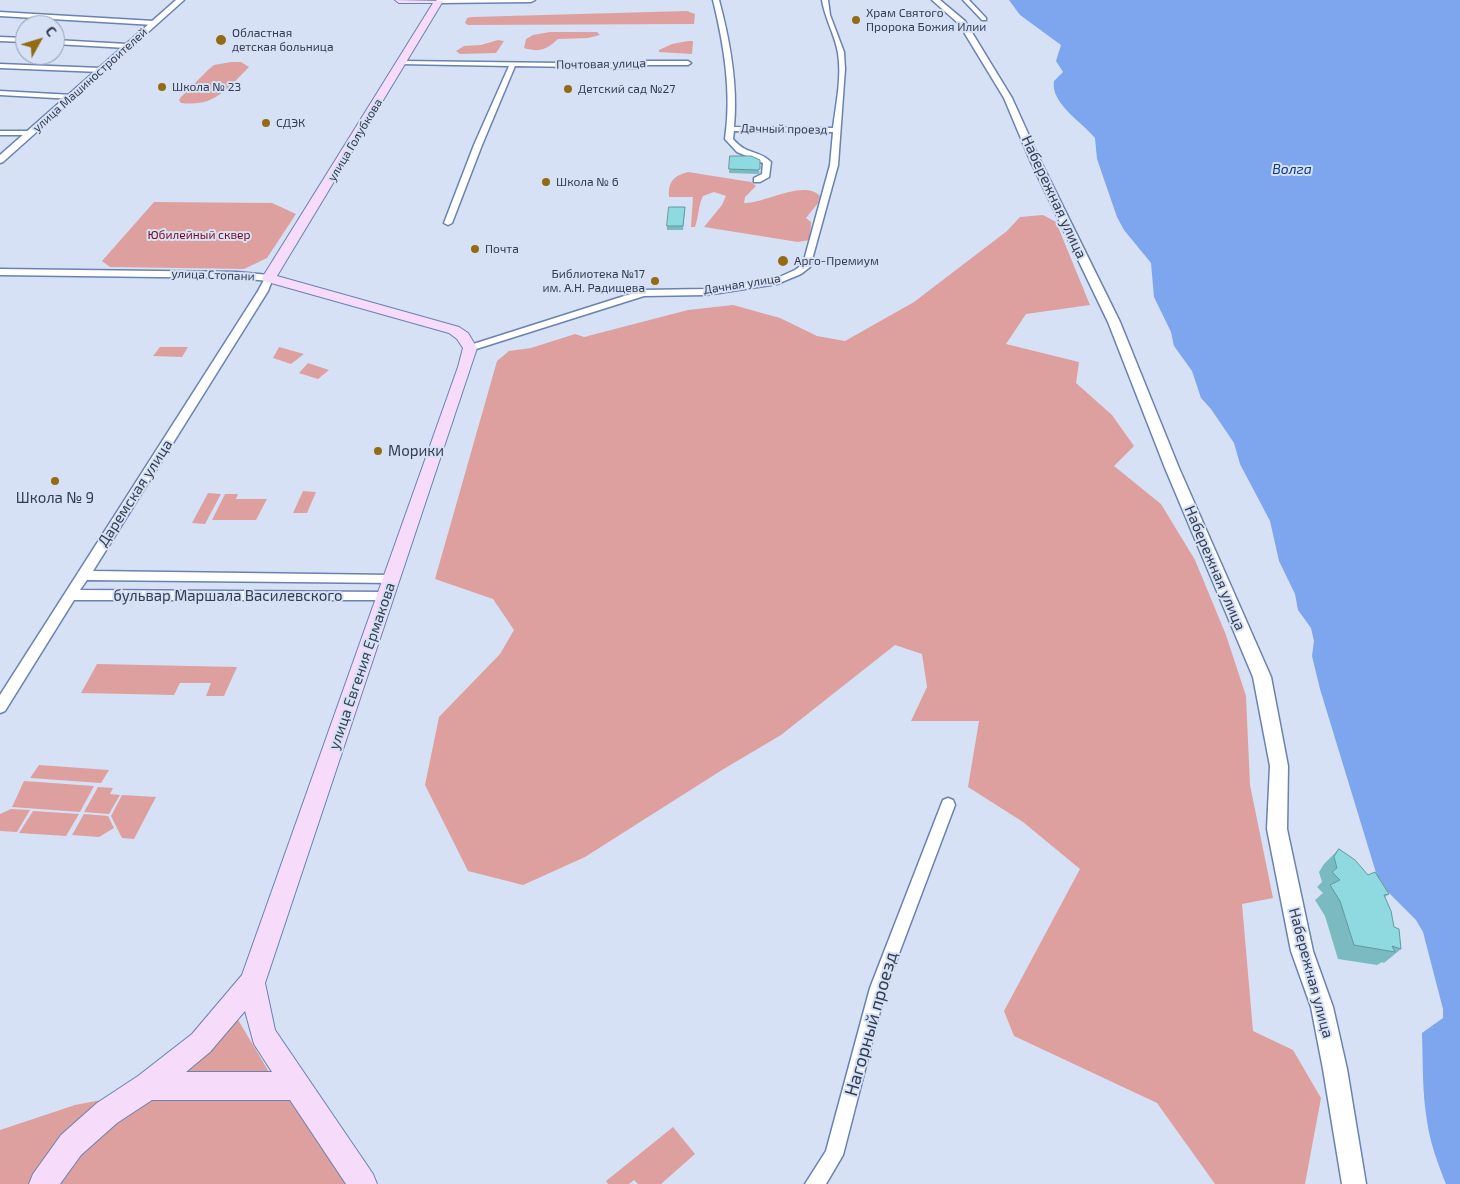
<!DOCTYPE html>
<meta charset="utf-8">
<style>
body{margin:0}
#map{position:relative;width:1460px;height:1184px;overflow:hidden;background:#d6e1f5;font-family:"Exo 2",sans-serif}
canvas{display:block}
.north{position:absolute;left:15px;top:15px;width:50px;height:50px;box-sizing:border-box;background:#d6e1f5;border:1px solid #949fb3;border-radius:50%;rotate:51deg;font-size:14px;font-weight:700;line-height:20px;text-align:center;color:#323d51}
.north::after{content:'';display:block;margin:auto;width:18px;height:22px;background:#926b13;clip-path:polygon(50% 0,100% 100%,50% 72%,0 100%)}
</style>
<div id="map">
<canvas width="1460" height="1184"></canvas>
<div class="north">С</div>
</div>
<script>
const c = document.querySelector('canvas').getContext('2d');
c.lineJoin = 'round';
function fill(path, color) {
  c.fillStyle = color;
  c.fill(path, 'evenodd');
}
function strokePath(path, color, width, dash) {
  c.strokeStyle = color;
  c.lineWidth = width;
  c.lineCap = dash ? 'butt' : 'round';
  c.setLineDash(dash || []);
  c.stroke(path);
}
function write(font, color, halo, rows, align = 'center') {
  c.font = font + ' "Exo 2",sans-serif';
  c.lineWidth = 4;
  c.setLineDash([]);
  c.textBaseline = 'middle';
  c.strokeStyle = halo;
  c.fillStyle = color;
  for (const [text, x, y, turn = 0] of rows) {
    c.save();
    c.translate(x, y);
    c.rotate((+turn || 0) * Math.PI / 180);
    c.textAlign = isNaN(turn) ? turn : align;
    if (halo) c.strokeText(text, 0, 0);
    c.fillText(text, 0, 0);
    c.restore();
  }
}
const green = new Path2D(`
 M687,11L695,14L694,24L468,25L465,23L467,18L472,17Z
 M550,32H597L600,35L588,38L558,39C547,49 540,53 524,48L526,39L533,35Z
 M498,40L504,41L496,53L460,54L456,51L464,46L481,45Z
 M688,41H693L692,54L659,52V50L672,44Z
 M231,62H241L249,67C227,89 215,107 181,103L179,100L181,97L209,69L214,65Z
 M688,172L751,182L756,186L745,197L744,203C764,204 804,179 820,196L818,203L806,218L811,222L810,240L798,242L704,227L722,205L726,196L714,192L703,196C698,206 699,216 695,227H691L693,197H669C668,181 674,176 688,172Z
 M154,202L272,203L296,214L267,258L244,269L110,267L102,261Z
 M1043,215L1056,222L1090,305L1026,314L1006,344L1079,362L1076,383L1112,415L1134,446L1114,466L1161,504L1195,560L1226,635L1246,696L1250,785L1273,898L1242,904L1253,1031L1293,1050L1321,1098L1305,1184H1215L1157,1103L1014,1036L1004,1011L1080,869L1023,822L968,787L979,721H911L927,687L922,654L895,645L781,735L722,770L585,857L523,885L468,871L425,785L439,717L500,654L514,630L493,599L435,579L497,361L509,351L531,348L575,334L584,337L688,310L733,305L780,318L817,336L845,341L914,302L1007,231L1020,217Z
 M160,347H188L182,357L153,356Z
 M279,347L304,354L291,364L273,358Z
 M308,363L329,370L318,379L299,373Z
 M303,491L316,492L307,513H293Z
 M208,493L221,494L205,524L192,523Z
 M225,494H238L236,499H267L256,520H212Z
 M97,664L237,667L224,696H206L211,683H180L174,695L81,693Z
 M39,765L109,770L101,783L30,778Z
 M24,781L94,786L80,812L12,807Z
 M98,787L113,788L110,794L120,795L109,814L84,812Z
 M122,795L156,797L134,839L122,838L111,816Z
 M11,809L30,810L17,832L0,831V814Z
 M33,811L79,814L66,836L19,833Z
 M84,814L108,816L114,828L99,837L72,835Z
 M237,1018L269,1072L182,1071Z
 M290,1093L351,1184H55L78,1151L149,1094Z
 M117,1097L35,1184H0V1130L75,1105Z
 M673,1127L695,1154L661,1184H638L634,1180L629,1184H608L606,1181Z`);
const water = new Path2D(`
 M1009,0H1460V1184H1446C1438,1164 1430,1143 1427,1121C1422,1092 1423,1062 1422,1033L1443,1018V1009L1423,932L1416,920L1386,890L1377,876L1320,689L1312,656L1314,641L1311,628L1298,610L1295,594L1279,561L1270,521L1240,464L1234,443L1211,409L1201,398L1192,371L1174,346L1171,332L1154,297L1151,263L1124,230L1117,217L1097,159L1095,138C1083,123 1050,103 1054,81L1063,72L1056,61L1061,45L1020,15Z`);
const minor = new Path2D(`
 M713,0H719C730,41 738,85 734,127L833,128C836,104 842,77 838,53C835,35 825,19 822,0H828L830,15L844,52L845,69L838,165L810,267L801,274L777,284L706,295L644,296L473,350H467V346L643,290L706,289L748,283L775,279L795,270L803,264L830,165L833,132L734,131L733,139C746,155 759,150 771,162L769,177L760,182H754V178L762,174L763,163L737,152L725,139C732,93 724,45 713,0Z
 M963,0H969L986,18V20H982Z
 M0,12L154,21L157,23L154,25L0,16Z
 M0,37L25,38V42L0,41Z
 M55,40L127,44L130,46L127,48L55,44Z
 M402,61L637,64L647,61H688L691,63L688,65H648L638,68L515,66L482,145L452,223L448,225L444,223L474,145L509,66L400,64V62Z
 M0,64L101,68L104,70L101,72L0,68Z
 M0,91L73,95L76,97L73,99L0,95Z
 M0,131H30L34,133L30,135H0Z
 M269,275L273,278L268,291L93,571L392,575L396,577L398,580L396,583L87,580L80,590L386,592L390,594L392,597L390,600H74L5,711L0,713V695L258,291L265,278Z
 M948,798L953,800L955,805L886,988L843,1155L826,1184H805L826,1151L870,988L941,805L943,800Z`);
const tertiary = new Path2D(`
 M176,0H184L3,162L0,163V155Z
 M436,0H535L531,2L439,3Z
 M932,0H940L965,21L1012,98L1040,160L1120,322L1179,468L1271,677L1288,766L1287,829L1313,951L1333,1007L1347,1069L1366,1184H1342L1323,1069L1311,1007L1291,951L1267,829L1270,766L1253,677L1165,468L1108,322L1030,160L1004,98L959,24Z
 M0,269L237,272L269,275L275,278L269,281L237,278L0,275Z`);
const secondary = new Path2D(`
 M395,0L443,1L277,276L459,327L468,333L477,348L265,983L275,1030L373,1174L377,1184H346L290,1100H152L117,1123L81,1155L60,1184H29L33,1174L61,1135L97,1103L138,1076L192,1034L242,975L458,367L463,348L457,339L449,333L264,281L262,278L433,3H399ZM245,1011L254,1044L272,1072H186L210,1052Z`);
const wall = new Path2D(`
 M730,156H751L760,173L758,174L729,173Z
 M685,211L683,230H667V226Z
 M1339,849L1389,894L1385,897L1401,949L1384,963L1382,962L1377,965L1338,959L1325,916L1315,900L1323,893L1317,887L1322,882L1319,872L1324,864Z`);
const building = new Path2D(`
 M730,156H751L760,160V169L758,170L729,169Z
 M669,207H685L683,226H667Z
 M1339,849L1355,860L1368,875L1375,872L1389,894L1384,895L1391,911L1394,927L1399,929L1401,949L1392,946L1395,952L1354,945L1340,901L1330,885L1340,880L1332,872L1337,868L1334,857Z`);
const markers = [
 [856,20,5,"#926b13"],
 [221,40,6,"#926b13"],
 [162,87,5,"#926b13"],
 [568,89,5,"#926b13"],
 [266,123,5,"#926b13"],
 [546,182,5,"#926b13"],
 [475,249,5,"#926b13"],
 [783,261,6,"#926b13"],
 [655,281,5,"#926b13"],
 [378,451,5,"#926b13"],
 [55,481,5,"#926b13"]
];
const farPoinames = [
 ["Храм Святого",866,13],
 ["Пророка Божия Илии",866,27],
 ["Областная",232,33],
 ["детская больница",232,47],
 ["Школа № 23",172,87],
 ["Детский сад №27",578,89],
 ["СДЭК",276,123],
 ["Школа № 6",556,182],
 ["Почта",485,249],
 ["Арго-Премиум",794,261],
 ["Библиотека №17",645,274,"right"],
 ["им. А.Н. Радищева",645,288,"right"]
];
const farStreetnames = [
 ["Почтовая улица",601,64,-1],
 ["улица Машиностроителей",90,80,-42],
 ["Дачный проезд",784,129,1],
 ["улица Голубкова",355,140,-59],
 ["улица Стопани",213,275,2],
 ["Дачная улица",742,284,-9]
];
const farParknames = [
 ["Юбилейный сквер",199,235]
];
const farWaternames = [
 ["Волга",1292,169]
];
const streetNames = [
 ["Набережная улица",1054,197,65],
 ["Даремская улица",135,493,-57],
 ["Набережная улица",1215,568,67],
 ["бульвар Маршала Василевского",228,596],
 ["улица Евгения Ермакова",362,666,-71],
 ["Набережная улица",1311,973,75]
];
const poiNames = [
 ["Морики",388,451],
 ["Школа № 9",55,498,"center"]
];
const nearStreetnames = [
 ["Нагорный проезд",871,1024,-74]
];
fill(green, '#dea09e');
fill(water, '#7da6ef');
strokePath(minor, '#6982af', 3);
strokePath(tertiary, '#6982af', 3);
strokePath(secondary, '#6982af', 2);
fill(minor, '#fff');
fill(tertiary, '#fff');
fill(secondary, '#f6dbfa');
fill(wall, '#7abbc1');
fill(building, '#8edae0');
strokePath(building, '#63999d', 1);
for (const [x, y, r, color] of markers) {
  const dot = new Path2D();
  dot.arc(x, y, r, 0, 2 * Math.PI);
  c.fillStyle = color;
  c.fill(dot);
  strokePath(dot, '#d6e1f5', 2);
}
write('12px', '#323d51', '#d6e1f5', farPoinames, 'left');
write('12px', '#323d51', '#d6e1f5', farStreetnames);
write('12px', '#7c061a', '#d6e1f5', farParknames);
write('italic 14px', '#0d398c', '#d6e1f5', farWaternames);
write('15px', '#323d51', '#d6e1f5', streetNames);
write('15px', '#323d51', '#d6e1f5', poiNames, 'left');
write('18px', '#323d51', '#d6e1f5', nearStreetnames);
</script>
